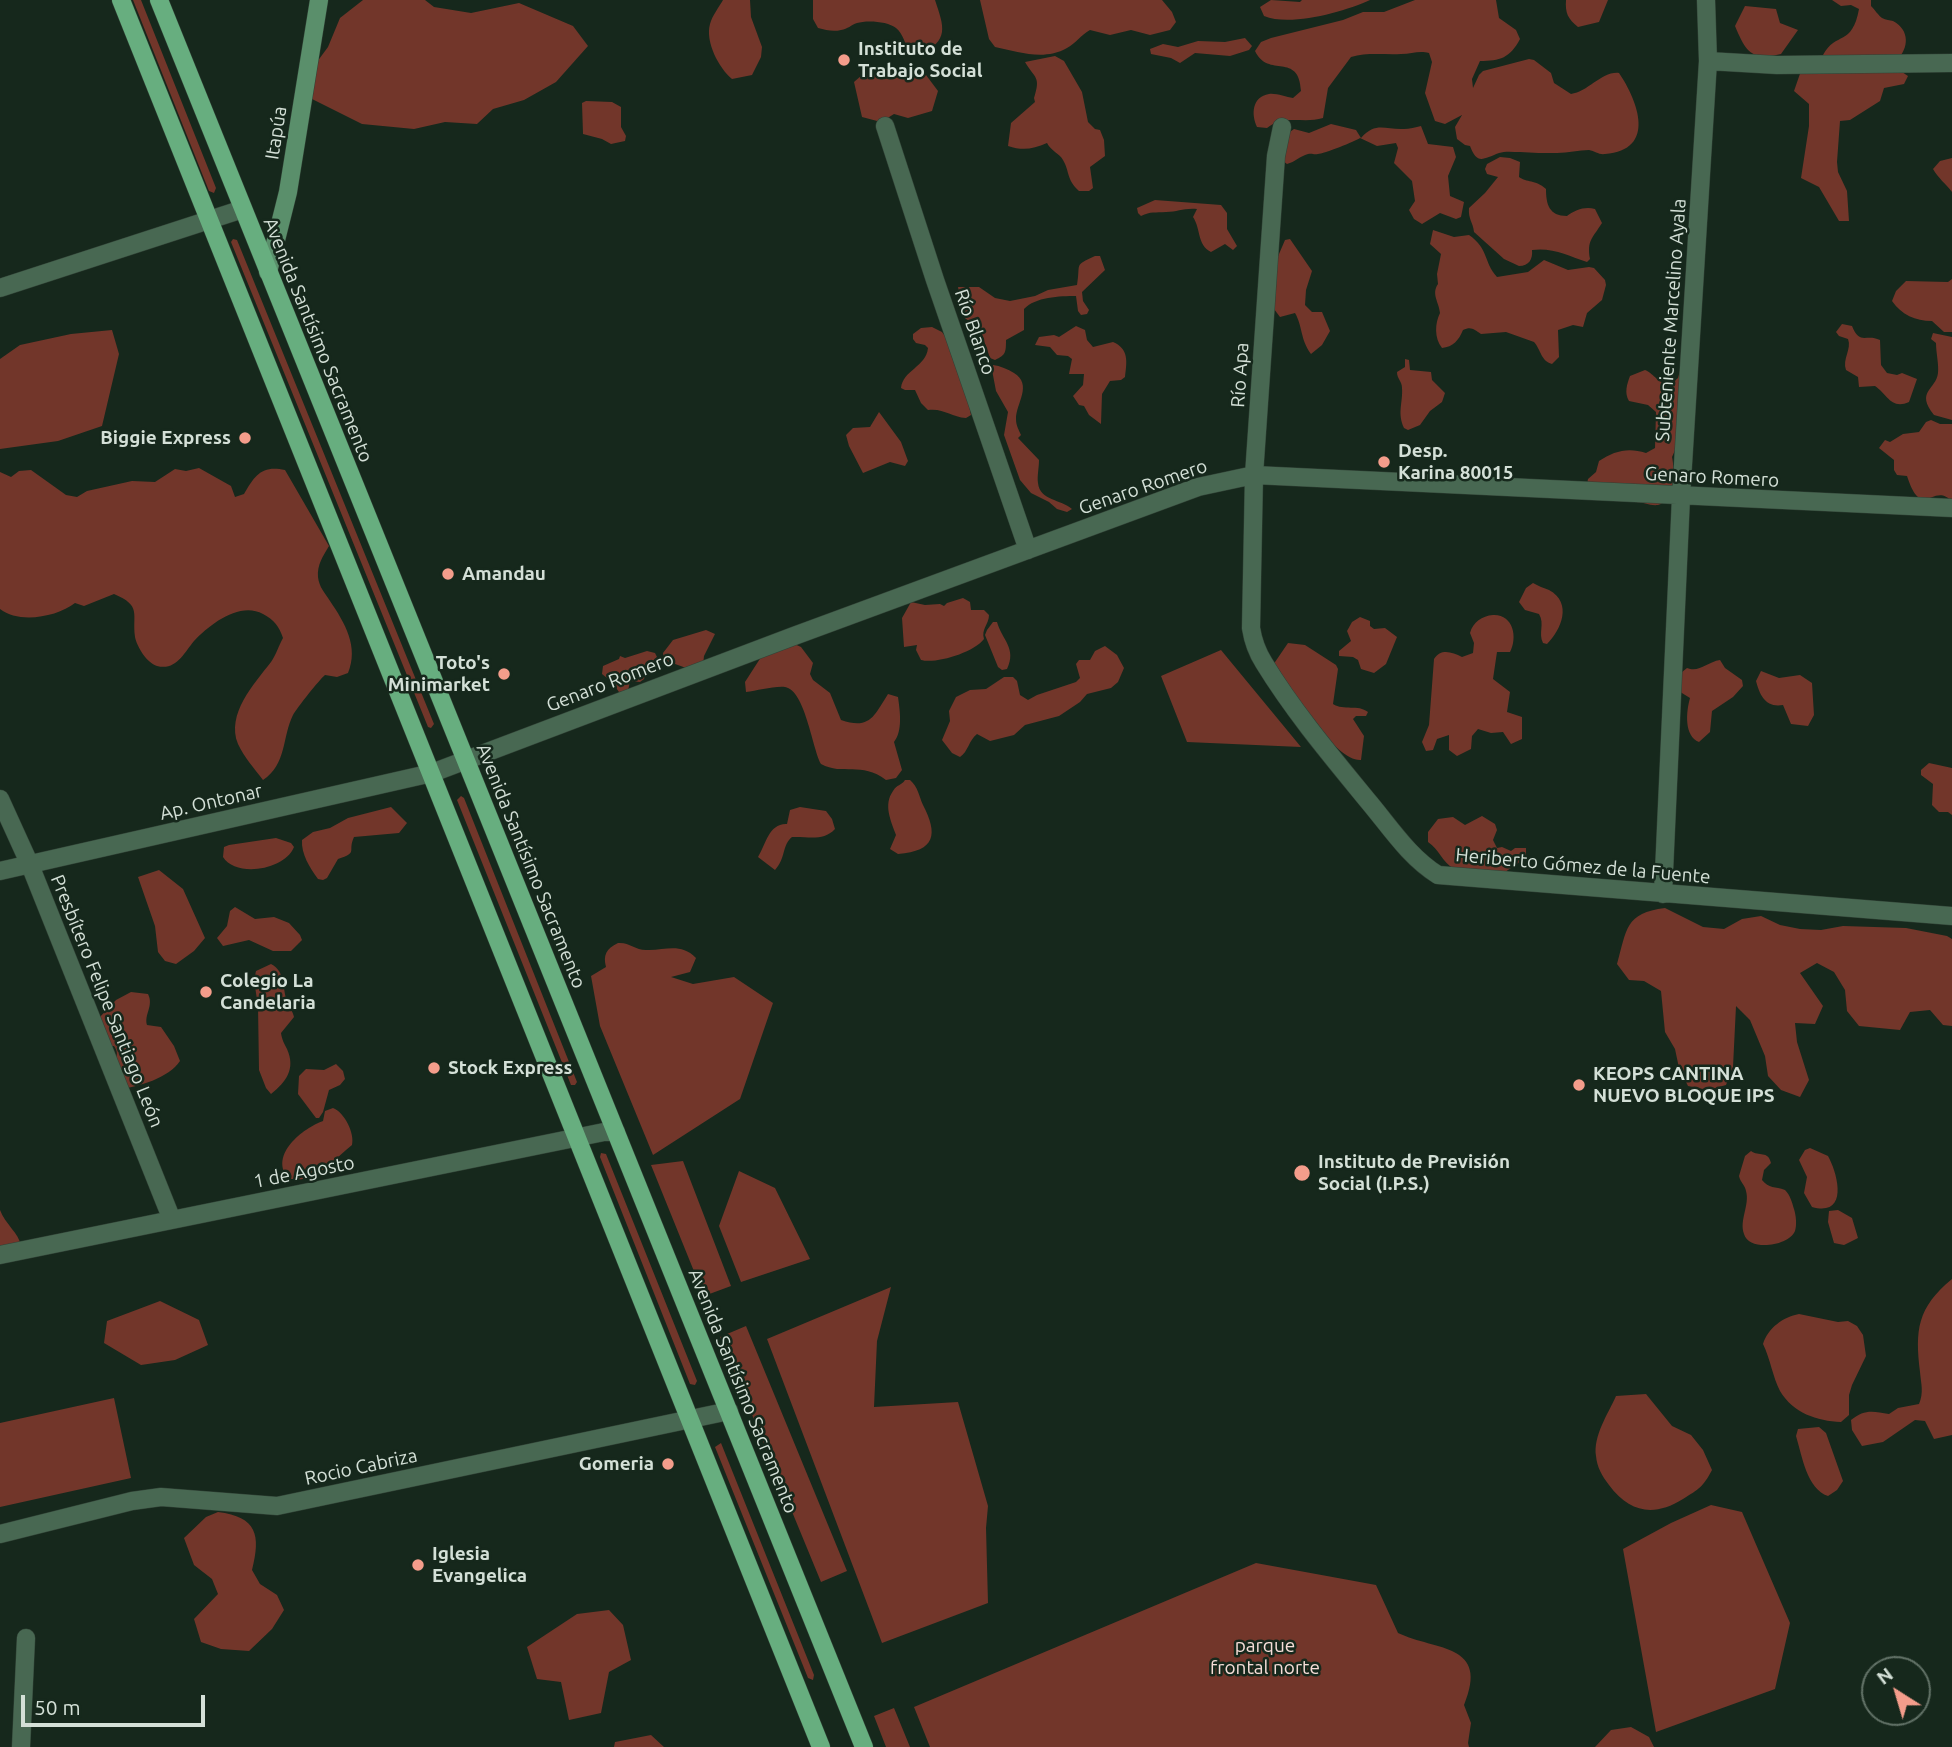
<!DOCTYPE html>
<meta charset="utf-8">
<style>
body{margin:0}
#map{position:relative;width:1952px;height:1747px;overflow:hidden;background:#16281c;font-family:Ubuntu,sans-serif}
canvas{display:block}
.north{position:absolute;left:1861px;top:1656px;width:70px;height:70px;box-sizing:border-box;background:#16281c;border:2px solid #627267;border-radius:50%;rotate:323deg;font-size:19px;font-weight:700;line-height:28px;text-align:center;color:#d4e0d7}
.north::after{content:'';display:block;margin:auto;width:24px;height:32px;background:#f49d8b;clip-path:polygon(50% 0,100% 100%,50% 72%,0 100%)}
.scale{position:absolute;left:21px;top:1695px;width:184px;height:32px;box-sizing:border-box;border:4px solid #d4e0d7;border-top:0;padding-left:9px;font-size:21px;line-height:24px;white-space:nowrap;color:#d4e0d7;-webkit-text-stroke:5px #16281c;paint-order:stroke}
</style>
<div id="map">
<canvas width="1952" height="1747"></canvas>
<div class="north">N</div>
<div class="scale">50 m</div>
</div>
<script>
const c = document.querySelector('canvas').getContext('2d');
c.lineJoin = 'round';
function fill(path, color) {
  c.fillStyle = color;
  c.fill(path, 'evenodd');
}
function strokePath(path, color, width, dash) {
  c.strokeStyle = color;
  c.lineWidth = width;
  c.lineCap = dash ? 'butt' : 'round';
  c.setLineDash(dash || []);
  c.stroke(path);
}
function write(font, color, halo, rows, align = 'center') {
  c.font = font + ' Ubuntu,sans-serif';
  c.lineWidth = 5;
  c.setLineDash([]);
  c.textBaseline = 'middle';
  c.strokeStyle = halo;
  c.fillStyle = color;
  for (const [text, x, y, turn = 0] of rows) {
    c.save();
    c.translate(x, y);
    c.rotate((+turn || 0) * Math.PI / 180);
    c.textAlign = isNaN(turn) ? turn : align;
    if (halo) c.strokeText(text, 0, 0);
    c.fillText(text, 0, 0);
    c.restore();
  }
}
const green = new Path2D(`
 M133,0H141L216,188L214,193L209,191Z
 M363,0H425L434,7L471,13L519,3L573,26L588,46L556,82L524,100L493,109L477,124L445,122L414,129L362,124L310,98L311,70L328,47L340,18Z
 M723,0H750L751,17L762,47L761,57L752,75L732,79C719,68 705,42 710,24C712,16 719,7 723,0Z
 M813,0H935C944,27 950,41 919,54L910,52C905,45 903,33 896,28C888,21 866,20 857,23C851,25 848,29 841,30C833,32 826,30 818,28L813,19Z
 M980,0H1162L1172,12L1176,22L1170,30L1150,35L1131,30L1110,35L1090,30C1081,35 1076,43 1067,48C1044,61 1019,52 995,47L989,39Z
 M1271,0L1300,2L1302,0H1370C1344,12 1290,27 1264,16L1260,7Z
 M1415,0H1496L1499,18L1516,30L1520,39C1510,58 1500,61 1480,61L1472,79L1473,88L1479,75L1483,71L1529,59L1534,60L1551,73L1554,83L1571,94C1588,92 1602,71 1619,73C1638,101 1657,150 1605,154C1599,155 1595,151 1589,150C1579,150 1568,153 1557,153C1545,153 1532,153 1520,152C1513,152 1505,151 1499,153C1483,159 1477,165 1470,146L1465,145L1457,139L1455,127L1462,115L1445,124L1435,121L1425,93L1432,62L1429,53C1419,50 1412,54 1401,54C1385,55 1367,52 1351,57L1328,88L1323,118C1304,124 1284,114 1267,128L1257,127C1251,114 1252,97 1269,94C1276,93 1286,97 1293,98L1301,91C1299,51 1268,79 1255,51L1261,42L1271,38L1343,20L1363,12H1384Z
 M1566,0H1608L1599,22L1578,27C1568,19 1565,13 1566,0Z
 M1832,0H1871V6C1874,9 1879,16 1882,18C1886,20 1890,20 1893,21C1910,30 1909,48 1897,60L1899,70L1908,76L1904,84L1884,88L1880,101L1850,120L1840,121L1837,162L1838,172L1847,191L1849,221H1839L1819,187L1801,178L1809,126V104L1794,91L1803,65L1829,63L1823,55C1836,31 1852,47 1859,9L1851,5L1841,6Z
 M1745,6L1776,9L1780,23L1798,30L1781,54C1751,61 1746,52 1735,26Z
 M1245,38L1252,46L1249,50L1230,56L1195,53L1180,63L1171,58L1151,54L1150,49L1163,44L1178,47L1198,41L1225,42Z
 M1055,56L1064,61L1082,92L1088,122L1095,129L1100,130L1104,140L1105,156L1090,167L1093,188L1089,191H1079C1066,179 1070,172 1063,160C1059,153 1051,151 1047,143C1033,149 1023,151 1008,146L1011,123L1035,102L1034,98C1041,76 1035,79 1025,62Z
 M900,73L915,76L926,75L938,91L932,111L908,118L894,114L881,122L862,117L854,82L862,75Z
 M586,101L612,102L621,107V127L626,136L625,141L611,144L602,139L583,134L582,103Z
 M1331,124L1356,130L1361,138C1376,121 1385,130 1404,129C1409,129 1416,127 1421,126L1428,144L1453,147L1456,157L1448,176L1450,196L1464,202L1461,217L1456,219L1440,213L1422,224L1414,219L1409,210L1415,201L1412,181L1394,163L1398,148L1396,143L1377,146L1360,138C1356,141 1323,154 1318,154C1313,155 1313,153 1308,154C1300,156 1295,162 1287,164L1283,161L1287,134L1294,129L1309,133Z
 M1500,157L1510,158L1520,162L1519,177C1527,183 1535,179 1546,189C1546,204 1549,216 1567,216C1575,210 1585,206 1595,209L1602,223C1592,239 1587,240 1590,259L1587,262C1569,256 1552,247 1532,250C1533,259 1529,266 1519,266L1504,259L1474,232C1473,222 1468,219 1469,208L1485,193L1498,177L1487,174L1485,169L1487,164Z
 M1952,158V192C1946,184 1938,178 1933,169L1940,161Z
 M1155,200L1221,205L1227,213V229L1237,246L1233,250L1225,244L1211,252C1197,245 1201,229 1193,217L1197,209C1183,208 1178,212 1166,212C1155,213 1151,211 1141,216L1138,213L1137,208Z
 M1433,230L1454,237L1469,235C1489,249 1483,261 1497,277L1528,272L1544,260L1568,270L1589,267L1594,268L1605,280L1606,285L1602,300L1587,313L1583,327L1573,325L1558,330L1559,357L1552,364C1541,361 1541,350 1534,342L1506,332L1481,334C1474,330 1472,326 1463,330C1459,340 1453,347 1442,348C1434,338 1435,323 1440,313C1439,302 1431,294 1438,284L1437,274L1441,254L1430,244Z
 M233,239L237,240L434,724L431,728L428,727L231,242Z
 M1290,239L1312,271L1306,290L1305,305L1312,312H1322L1330,331L1322,345L1311,354C1300,339 1303,327 1295,313L1280,317L1274,309L1276,261L1285,240Z
 M1095,256H1100L1105,270L1082,292L1083,301L1089,310L1087,314L1081,315L1078,311L1076,296C1060,296 1035,297 1024,309V330L1006,340C1006,352 1006,355 995,360L990,358L980,329L962,316L960,312L961,303L958,287H979L995,298L1010,301L1035,296L1048,290L1077,285C1081,263 1073,266 1095,256Z
 M1952,279V332H1944L1932,321C1915,321 1902,315 1892,301L1896,291L1906,281L1948,282Z
 M1842,324L1852,326C1860,346 1866,333 1880,340L1881,365L1887,373L1897,375L1902,373L1917,379L1909,402C1891,410 1887,394 1875,386L1859,387L1858,377L1846,370C1842,359 1852,349 1848,339L1839,336L1836,332Z
 M1076,326L1085,330L1087,340L1093,347L1113,342C1129,349 1127,361 1125,377L1121,380L1110,381L1102,394L1101,424L1089,415L1084,406L1079,405L1073,396L1083,385L1084,374H1069L1072,359L1068,356L1057,355L1050,347L1035,345L1039,337L1054,335L1059,337Z
 M932,327L942,332L951,344L952,355L969,405L971,415L966,418C951,417 944,408 928,410L921,403L915,390H905L901,388C903,370 926,367 928,348L925,345L916,343L913,339V334L921,328Z
 M112,330L119,354L102,426L58,441L0,449V359L20,345L71,334Z
 M1933,333L1952,337V420L1934,415C1915,391 1936,390 1938,373C1939,364 1936,353 1936,343L1931,339Z
 M1405,359L1409,360L1410,370L1431,372L1432,380L1445,393L1442,402L1430,411L1420,425L1408,430L1404,428C1397,413 1403,403 1402,388C1402,381 1397,379 1397,372L1405,367Z
 M1682,363L1676,448L1672,457C1675,470 1675,501 1658,505C1650,506 1643,502 1636,502C1616,501 1601,502 1587,484L1588,479L1596,472L1599,461C1614,451 1628,447 1646,453L1655,448L1656,412L1648,405L1629,401C1624,393 1627,384 1630,376L1645,370C1655,374 1657,384 1671,384L1678,378Z
 M993,365C1000,366 1008,369 1014,373C1033,385 1016,403 1016,419C1016,426 1019,430 1021,435L1018,438L1039,460C1039,468 1037,476 1038,483C1040,501 1061,499 1072,509L1067,512L1057,509L1049,502L1031,493L1020,480L1004,435L1008,412L996,391L992,370Z
 M879,412L901,442L908,461L905,466L890,462L863,473L849,446L846,435L853,428L870,427Z
 M1931,420L1940,424H1952V502C1934,480 1922,523 1907,476L1897,475L1894,470V460L1879,448L1885,440L1890,442L1903,434L1919,432L1926,422Z
 M199,468L231,486L235,497L244,494C255,475 262,465 285,470L329,546C323,556 317,565 318,577C319,587 325,593 330,601C345,623 359,647 348,673L337,677L325,675C319,680 297,708 293,715C282,737 287,764 263,780C254,768 244,757 238,744C226,714 254,684 271,662C276,655 279,645 283,638C279,626 274,620 263,614C240,601 210,624 194,641C184,653 176,671 157,666C147,663 137,647 135,637C132,613 142,606 114,594L84,606L75,603C57,617 19,624 0,609V472L11,477L19,471L31,470L66,495L77,497L87,491L132,481L155,482L175,469L186,471Z
 M1533,583C1538,586 1544,588 1549,590C1573,603 1561,630 1547,644L1543,643C1538,633 1545,624 1539,614L1525,610L1519,602L1526,588Z
 M963,598L970,602L971,610H984L989,615C989,624 981,629 984,639C973,653 936,664 921,660L916,650L917,645L904,647L902,618L911,602L925,605L940,604L944,606L947,603Z
 M1493,615C1513,614 1518,637 1510,652H1497L1493,679L1510,692L1507,712L1522,717V739L1511,744L1503,732L1491,733L1478,729L1472,736L1471,749L1457,756L1449,750V735L1437,739L1433,750L1426,751L1422,742L1429,725L1434,659C1441,648 1452,652 1462,657L1473,653L1474,643L1470,633C1473,622 1482,616 1493,615Z
 M1360,617L1370,621V626L1374,629L1385,628L1397,637L1386,664L1374,673L1361,669L1358,660L1353,657L1339,656V651L1351,641L1347,631L1352,622Z
 M993,622H997C1002,640 1017,648 1007,669L1002,670L998,667L985,635L987,630Z
 M706,630L715,634L704,656L703,665L689,669L664,660L663,653L673,640Z
 M792,643L801,647L813,663L810,674L813,680L830,693L841,720C870,730 874,716 888,694L898,697C900,711 903,731 894,742L902,770L896,778L886,780C861,761 843,776 821,764C812,747 805,690 785,687C773,686 757,691 746,692L745,682L763,654Z
 M1288,643L1305,645L1336,665L1338,669L1333,704C1344,711 1358,704 1368,712L1366,716H1356L1353,719L1364,736L1361,760C1337,762 1295,696 1281,676L1280,671L1273,665Z
 M1105,646L1117,655L1124,668L1118,682L1111,688L1087,694L1080,702L1059,716L1025,725L1014,735L990,741L977,734C969,740 968,752 960,757L952,753L942,740L950,721L949,711L956,697L970,690L986,689L1004,677H1013L1017,681L1020,695L1028,700L1037,695L1076,682L1080,678L1076,664L1079,660H1090L1095,651Z
 M1221,650L1301,747L1187,742L1161,676Z
 M647,651L655,653L657,657L648,667L644,679L640,682L630,681L628,691L619,692L612,682L602,674L603,666L619,659L620,656L625,658Z
 M1720,660L1725,668L1742,680L1743,686L1733,697L1712,711L1710,732L1699,742C1684,736 1686,712 1690,698L1677,690L1676,677L1687,668C1699,673 1707,662 1720,660Z
 M1761,671L1779,678L1800,675L1812,683L1814,715L1808,726L1791,724L1783,705C1766,708 1760,696 1756,681Z
 M1929,763L1952,768V815L1948,812H1939L1932,805L1933,784L1921,775V770Z
 M905,780H910C918,787 919,796 923,805C938,834 936,851 898,854L890,849L896,835C891,821 883,805 893,791C897,784 901,786 905,780Z
 M461,796L464,798L577,1082L575,1085H571L457,800Z
 M391,807L407,823L399,833L354,837C347,852 359,852 338,859L327,878L323,880L318,879C310,868 301,854 302,840L313,832L330,828L348,818Z
 M800,807L826,811L832,819L835,829C823,842 807,836 792,837C782,845 786,858 775,870L758,857C766,844 769,823 787,824L790,810Z
 M1482,816L1495,824L1497,830L1493,840L1497,848L1502,847L1511,851L1515,848H1526V858L1499,876C1489,874 1463,874 1454,869C1442,862 1439,849 1428,842V832L1438,819L1453,817L1465,825Z
 M276,838L291,843L294,847C285,870 236,878 223,857L224,847L229,845Z
 M159,870L183,889L205,938L194,951L176,964L165,961L158,952L155,926L138,877Z
 M235,907L255,919L274,917L289,923L300,935L302,940L291,951H273L249,940L223,946L217,938L227,926L230,911Z
 M1665,908L1703,927L1724,929L1742,919L1761,916L1780,925L1800,929L1821,930L1843,926L1906,928L1947,936L1952,939V1026L1943,1025L1930,1010L1910,1012L1900,1030L1859,1026L1847,1011L1845,990L1834,972L1817,963L1800,973L1823,1006L1815,1024L1795,1023L1797,1042L1809,1080L1800,1097L1781,1090L1768,1076L1765,1056L1750,1020L1736,1006L1733,1067L1726,1085L1708,1090L1688,1086L1679,1068L1675,1049L1665,1032L1661,991L1644,981L1629,980L1617,964C1627,929 1625,913 1665,908Z
 M618,943C629,942 635,950 646,950C665,951 680,942 696,958L690,972L671,977L693,984L734,977L773,1003L740,1099L653,1155L600,1026L591,976L606,967C603,955 606,949 618,943Z
 M271,964C286,972 282,988 287,1001C289,1008 293,1011 294,1017L281,1033C282,1040 284,1043 287,1049C296,1069 286,1082 271,1094L266,1088L259,1070L258,1006L254,980L256,971Z
 M131,992L148,994C154,1006 144,1014 147,1025L161,1027L174,1046L180,1061C169,1078 138,1087 119,1089C117,1084 113,1075 113,1070C113,1059 121,1056 114,1046H109L98,1019L116,1000Z
 M336,1064L343,1071L345,1079L340,1085L329,1090L323,1112L319,1118H316L298,1094L299,1076L306,1069L324,1070Z
 M333,1108C344,1112 355,1133 352,1145C334,1159 314,1186 288,1178C269,1155 303,1128 323,1121L325,1111Z
 M1810,1148L1828,1156C1838,1174 1849,1217 1812,1207L1804,1193L1807,1177L1799,1160L1805,1150Z
 M1751,1151C1759,1157 1768,1150 1771,1163L1764,1170L1762,1180C1769,1189 1775,1186 1785,1190C1790,1195 1792,1202 1794,1209C1796,1215 1797,1225 1795,1231C1789,1246 1749,1252 1744,1234C1739,1220 1750,1205 1746,1191C1745,1185 1740,1182 1739,1176L1745,1156Z
 M601,1153L606,1154L697,1381L695,1385L690,1384L600,1157Z
 M683,1161L731,1286L704,1296L651,1165Z
 M739,1171L775,1188L810,1259L741,1282L719,1226Z
 M0,1210C5,1224 19,1233 21,1246L0,1256Z
 M1838,1210L1852,1218L1858,1238L1844,1245L1834,1243L1828,1222L1829,1211Z
 M1952,1279V1435L1934,1439L1925,1421L1915,1420L1883,1442L1862,1446L1852,1430L1851,1420C1864,1409 1873,1411 1889,1414L1898,1408L1919,1404C1924,1392 1921,1384 1920,1372C1915,1330 1917,1308 1952,1279Z
 M891,1287L877,1341L874,1407L958,1402L988,1506L986,1528L988,1603L882,1643L767,1339Z
 M160,1301L199,1320L208,1345L175,1360L141,1365L104,1343L107,1321Z
 M1799,1314L1838,1322L1848,1321L1857,1326L1863,1335L1866,1356L1852,1385L1849,1395V1415L1841,1422C1817,1421 1793,1413 1780,1391C1773,1378 1770,1358 1763,1344C1768,1328 1783,1317 1799,1314Z
 M746,1326L847,1571L821,1582L720,1337Z
 M1646,1394L1672,1426L1691,1435L1703,1450L1712,1470C1703,1487 1699,1489 1683,1499C1654,1517 1630,1513 1609,1485C1602,1476 1597,1467 1596,1456C1593,1436 1608,1414 1616,1396Z
 M114,1398L131,1478L0,1507V1423Z
 M1819,1427L1826,1433L1843,1481L1837,1490L1828,1496C1807,1489 1802,1456 1796,1436L1798,1429Z
 M721,1443L814,1675L813,1680L808,1678L715,1447Z
 M1711,1505L1742,1512L1790,1623L1775,1689L1656,1732L1623,1549L1671,1523Z
 M218,1512C257,1517 261,1535 252,1570L260,1584L277,1595L284,1610L272,1629L249,1651L221,1649L201,1642L194,1619L218,1594L212,1579L194,1565L184,1538L206,1517Z
 M1256,1563L1376,1585L1398,1633C1436,1651 1490,1643 1464,1705L1471,1723L1468,1743L1469,1747H930L914,1707Z
 M609,1610L623,1625L631,1660L609,1672L601,1713L569,1720L561,1682L537,1679L527,1647L577,1614Z
 M894,1708L910,1747H886L874,1716Z
 M1631,1727L1649,1737L1654,1747H1595L1611,1730Z
 M651,1735L664,1747H614L615,1742Z`);
const street = new Path2D(`
 M1708,61L1777,65L1952,63
 M885,126L935,280L1028,550
 M1282,127L1276,156L1254,475L1251,628C1253,641 1257,652 1264,663C1294,712 1332,757 1368,801C1390,827 1409,857 1438,875L1952,916
 M0,288L243,209
 M0,799L30,865L172,1220
 M0,871L432,773L794,636L1198,487L1254,475L1952,508
 M1663,894L1681,497L1708,61L1706,0
 M0,1255L604,1132H616
 M0,1534L132,1501L161,1497L277,1506L729,1411
 M21,1747L26,1638`);
const secondary = new Path2D(`
 M268,272L288,192L319,0`);
const primary = new Path2D(`
 M121,0L821,1747
 M159,0L864,1747`);
const markers = [
 [844,60,7,"#f49d8b"],
 [245,438,7,"#f49d8b"],
 [1384,462,7,"#f49d8b"],
 [448,574,7,"#f49d8b"],
 [504,674,7,"#f49d8b"],
 [206,992,7,"#f49d8b"],
 [434,1068,7,"#f49d8b"],
 [1579,1085,7,"#f49d8b"],
 [1302,1173,9,"#f49d8b"],
 [668,1464,7,"#f49d8b"],
 [418,1565,7,"#f49d8b"]
];
const poiNames = [
 ["Instituto de",858,49],
 ["Trabajo Social",858,71],
 ["Biggie Express",231,438,"right"],
 ["Desp.",1398,451],
 ["Karina 80015",1398,473],
 ["Amandau",462,574],
 ["Toto's",490,663,"right"],
 ["Minimarket",490,685,"right"],
 ["Colegio La",220,981],
 ["Candelaria",220,1003],
 ["Stock Express",448,1068],
 ["KEOPS CANTINA",1593,1074],
 ["NUEVO BLOQUE IPS",1593,1096],
 ["Instituto de Previsión",1318,1162],
 ["Social (I.P.S.)",1318,1184],
 ["Gomeria",654,1464,"right"],
 ["Iglesia",432,1554],
 ["Evangelica",432,1576]
];
const streetNames = [
 ["Itapúa",276,133,-81],
 ["Subteniente Marcelino Ayala",1671,320,-86],
 ["Río Blanco",975,332,71],
 ["Avenida Santísimo Sacramento",318,340,68],
 ["Río Apa",1240,375,-86],
 ["Genaro Romero",1712,477,3],
 ["Genaro Romero",1143,487,-19],
 ["Genaro Romero",610,682,-21],
 ["Ap. Ontonar",211,802,-13],
 ["Avenida Santísimo Sacramento",531,866,68],
 ["Heriberto Gómez de la Fuente",1583,866,5],
 ["Presbítero Felipe Santiago León",107,1001,68],
 ["1 de Agosto",304,1172,-11],
 ["Avenida Santísimo Sacramento",743,1391,68],
 ["Rocio Cabriza",361,1467,-12]
];
const parkNames = [
 ["parque",1265,1646],
 ["frontal norte",1265,1668]
];
fill(green, '#72362a');
strokePath(street, '#314236', 19);
strokePath(secondary, '#314236', 19);
strokePath(primary, '#314236', 19);
strokePath(street, '#486852', 18);
strokePath(secondary, '#5a8f6b', 18);
strokePath(primary, '#67ae7f', 18);
for (const [x, y, r, color] of markers) {
  const dot = new Path2D();
  dot.arc(x, y, r, 0, 2 * Math.PI);
  c.fillStyle = color;
  c.fill(dot);
  strokePath(dot, '#16281c', 2.5);
}
write('bold 19px', '#d4e0d7', '#16281c', poiNames, 'left');
write('19px', '#d4e0d7', '#16281c', streetNames);
write('19px', '#f6ddd7', '#16281c', parkNames);
</script>
